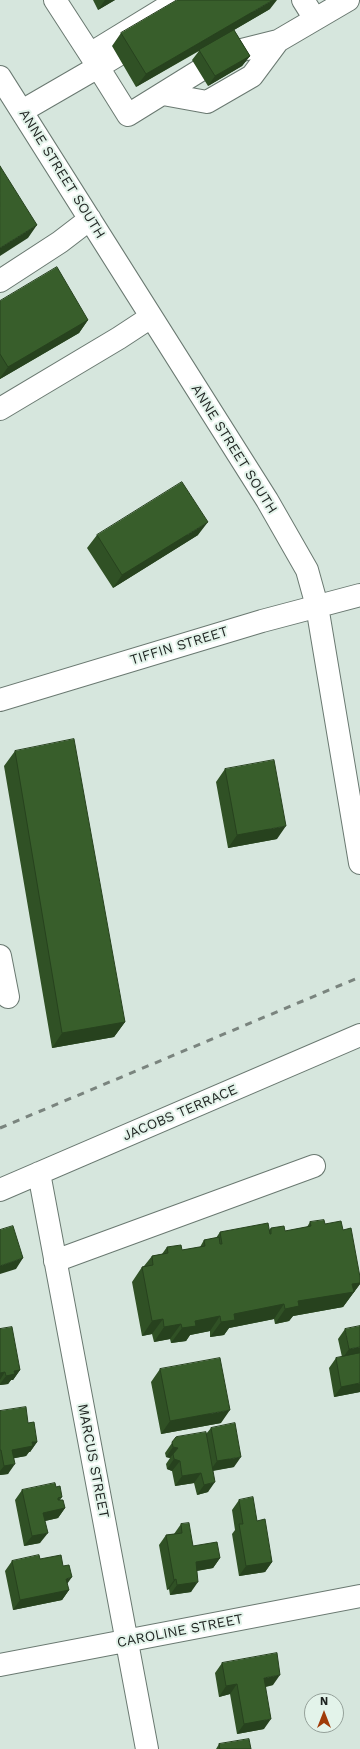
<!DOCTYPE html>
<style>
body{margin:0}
#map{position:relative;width:360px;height:1749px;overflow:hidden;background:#d6e6dd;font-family:"Work Sans",sans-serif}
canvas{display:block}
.north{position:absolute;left:304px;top:1693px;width:40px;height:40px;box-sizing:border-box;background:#e3f3ea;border:1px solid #94a099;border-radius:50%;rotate:0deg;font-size:11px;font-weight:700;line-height:16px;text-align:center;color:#1e2320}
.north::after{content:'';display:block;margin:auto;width:14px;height:18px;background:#a03b08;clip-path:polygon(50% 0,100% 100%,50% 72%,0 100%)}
</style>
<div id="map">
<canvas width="360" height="1749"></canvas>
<div class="north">N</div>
</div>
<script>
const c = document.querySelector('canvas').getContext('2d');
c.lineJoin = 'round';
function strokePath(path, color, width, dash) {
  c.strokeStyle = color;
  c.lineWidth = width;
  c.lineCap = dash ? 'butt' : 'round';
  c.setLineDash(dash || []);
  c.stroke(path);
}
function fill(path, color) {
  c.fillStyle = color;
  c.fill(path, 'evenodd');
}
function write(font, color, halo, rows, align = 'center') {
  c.font = font + ' "Work Sans",sans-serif';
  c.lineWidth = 4;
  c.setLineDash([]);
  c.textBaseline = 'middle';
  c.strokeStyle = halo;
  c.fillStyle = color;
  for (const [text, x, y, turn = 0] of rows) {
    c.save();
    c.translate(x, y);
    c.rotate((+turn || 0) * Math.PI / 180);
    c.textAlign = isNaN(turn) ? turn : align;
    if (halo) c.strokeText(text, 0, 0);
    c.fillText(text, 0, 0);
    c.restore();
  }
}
const minor = new Path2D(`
 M55,0L90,54
 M303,0L315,19
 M234,52L278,41L348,0
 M118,55L98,67L128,115L199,71
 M0,77L267,500L307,570L317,606L360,863
 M163,94L207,102L252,76L278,41
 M22,111L98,67L90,54L178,0
 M0,281L60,242L90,219
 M0,409L119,338L151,317
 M0,700L262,621L360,595
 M0,956L8,997
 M39,1173L147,1749
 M0,1190L360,1035
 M55,1261L314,1166
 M0,1665L360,1596`);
const rail = new Path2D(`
 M0,1128L360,977`);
const wall = new Path2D(`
 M93,0H115L98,10Z
 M270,9L234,30L250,56L242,66L208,86L192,60L199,51L136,87L112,46L121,33Z
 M0,301L88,320L79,333L0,379Z
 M97,535H198L113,588L87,548Z
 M15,751L125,1022L114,1037L52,1048L4,766Z
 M225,769L277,839L228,848L216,782Z
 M310,1222L325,1224L343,1230L360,1277V1284L343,1307L293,1316L289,1321L275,1324L274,1319L229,1328L224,1335L210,1337V1331L190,1335L186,1341L171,1343L170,1339L154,1342L152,1334L142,1336L132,1282L142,1267L144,1266L152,1256L162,1254L167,1247L182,1250L200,1247L204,1240L216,1238L220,1232L269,1230L271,1228L285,1231L307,1227Z
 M0,1329L20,1370L13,1380H11L8,1384L0,1385Z
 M345,1329L360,1392L334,1397L329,1368L336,1358L342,1357L338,1339Z
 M160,1369L221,1423L161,1434L151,1382Z
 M0,1411L28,1423L37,1442L30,1452H29L26,1456L14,1458L8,1474L0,1475Z
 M211,1428L234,1467L213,1471L208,1492L197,1495L194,1483L175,1486L172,1471L167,1469L166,1464L170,1458L166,1457L165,1453L176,1437L206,1434Z
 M56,1487L62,1497L60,1500L65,1508L58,1518L45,1521L40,1543L24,1546L15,1500L22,1490Z
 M239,1500L257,1521L272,1562L265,1572L239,1576L232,1534L235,1530L232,1510Z
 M181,1524L193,1546L220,1558L213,1568L197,1571L191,1592L170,1595L169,1589L167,1590L159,1545L166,1535L174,1534Z
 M40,1559L69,1590L62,1600L13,1610L5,1571L12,1561Z
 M222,1663L273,1685L266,1687L264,1729L237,1734L230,1694L219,1697L215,1673Z
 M219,1744L251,1749H216Z`);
const shadedWall = new Path2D(`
 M105,0H115L98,10Z
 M273,0H277L270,9L136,87L146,74Z
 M250,56L242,66L208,86L215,76Z
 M37,225L28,238L0,256V248Z
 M88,320L79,333L0,379V378L8,367Z
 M208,522L198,535L113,588L122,575Z
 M286,826L277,839L228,848L237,835Z
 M125,1022L114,1037L52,1048L62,1033Z
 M23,1258L16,1269L0,1274V1266Z
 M360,1283V1284L343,1307L293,1316L289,1321L275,1324L285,1309L298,1301L352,1284Z
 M284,1304L274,1319L229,1328L224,1335L210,1337L221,1322L234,1314Z
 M220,1316L210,1331L190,1335L186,1341L171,1343L182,1328L195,1321Z
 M163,1319L152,1334L142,1336L152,1321Z
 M181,1324L170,1339L154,1342L164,1327Z
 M360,1347V1356L342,1359L349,1349Z
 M20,1370L13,1380H11L8,1384L0,1385V1384L6,1376L14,1371Z
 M5,1372L0,1380V1373Z
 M360,1383V1392L334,1397L341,1387Z
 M230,1410L221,1423L161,1434L170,1421Z
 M32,1442H37L30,1452H29L26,1456L5,1460L12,1450Z
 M173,1447L178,1448L170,1458L166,1457Z
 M241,1457L234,1467L210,1471L217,1461Z
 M174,1459L180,1461L172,1471L167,1469Z
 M15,1464L8,1474L0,1475V1471L4,1466Z
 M201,1473L194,1483L175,1486L182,1476Z
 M215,1482L208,1492L197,1495L204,1485Z
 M65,1508L58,1518L36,1523L43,1513Z
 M48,1533L40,1543L24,1546L32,1536Z
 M220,1558L213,1568L189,1572L196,1562Z
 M272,1562L265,1572L239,1576L246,1566Z
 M72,1577L65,1587L66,1579Z
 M176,1579L169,1589L167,1590L174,1580Z
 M198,1582L191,1592L170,1595L177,1585Z
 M69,1590L62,1600L13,1610L20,1600Z
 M280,1675L273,1685L257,1688L264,1678Z
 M237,1684L230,1694L219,1697L226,1686Z
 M271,1719L264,1729L237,1734L244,1724Z`);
const building = new Path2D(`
 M177,0H273L146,74L121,33Z
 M234,30L250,56L215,76L199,50Z
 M0,166L37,225L0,248Z
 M57,267L88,320L8,367L0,354V301Z
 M182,482L208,522L122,575L97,535Z
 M74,739L125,1022L62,1033L15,751Z
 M274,760L286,826L237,835L225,769Z
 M324,1220L325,1224L341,1221L343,1230L351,1228L360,1277V1283L352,1284L354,1292L298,1301L299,1306L285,1309L284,1304L234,1314L235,1320L221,1322L220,1316L195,1321L196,1326L182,1328L181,1324L164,1327L163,1319L152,1321L142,1267L153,1265L152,1256L168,1253L167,1247L181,1245L182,1250L205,1246L204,1240L219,1237L220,1244H222L220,1232L268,1223L270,1234H271V1228L284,1226L285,1231L311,1226L310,1222Z
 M13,1226L23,1258L0,1266V1230Z
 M360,1326V1347L349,1349L345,1329Z
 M12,1327L20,1370L14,1371L15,1374L6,1376L5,1372L0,1373V1329Z
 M360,1353V1383L341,1387L336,1358Z
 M220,1358L230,1410L170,1421L160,1369Z
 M26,1407L28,1423L34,1422L37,1442H32L33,1446L12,1450L15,1464L4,1466L1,1450H0V1411Z
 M235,1423L241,1457L217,1461L211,1428Z
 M206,1432L215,1482L204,1485L201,1473L182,1476L180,1461L174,1459L173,1454L178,1448L173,1447L172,1442L176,1437Z
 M55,1483L56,1487L60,1486L62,1497L58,1498V1500H63L65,1508L43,1513L48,1533L32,1536L22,1490Z
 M253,1497L257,1521L265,1519L272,1562L246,1566L239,1524H243L239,1500Z
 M189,1523L193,1546L217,1542L220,1558L196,1562L198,1582L177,1585L176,1579L174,1580L166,1535L182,1533L181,1524Z
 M39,1555L40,1559L61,1555L63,1566L69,1565L72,1577L66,1579L69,1590L20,1600L12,1561Z
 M277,1653L280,1675L264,1678L271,1719L244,1724L237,1684L226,1686L222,1663Z
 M249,1739L251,1749H220L219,1744Z`);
const streetNames = [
 ["ANNE STREET SOUTH",62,174,58],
 ["ANNE STREET SOUTH",234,449,58],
 ["TIFFIN STREET",179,646,-17],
 ["JACOBS TERRACE",180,1113,-23],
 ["MARCUS STREET",93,1461,79],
 ["CAROLINE STREET",180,1631,-11]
];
strokePath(minor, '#6a7971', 24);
strokePath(minor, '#fff', 22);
strokePath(rail, '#7a847e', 3, [7, 7]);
fill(wall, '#305125');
fill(shadedWall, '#27421e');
fill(building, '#385e2b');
strokePath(building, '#27421e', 1);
write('14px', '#1e2320', '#e3f3ea', streetNames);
</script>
